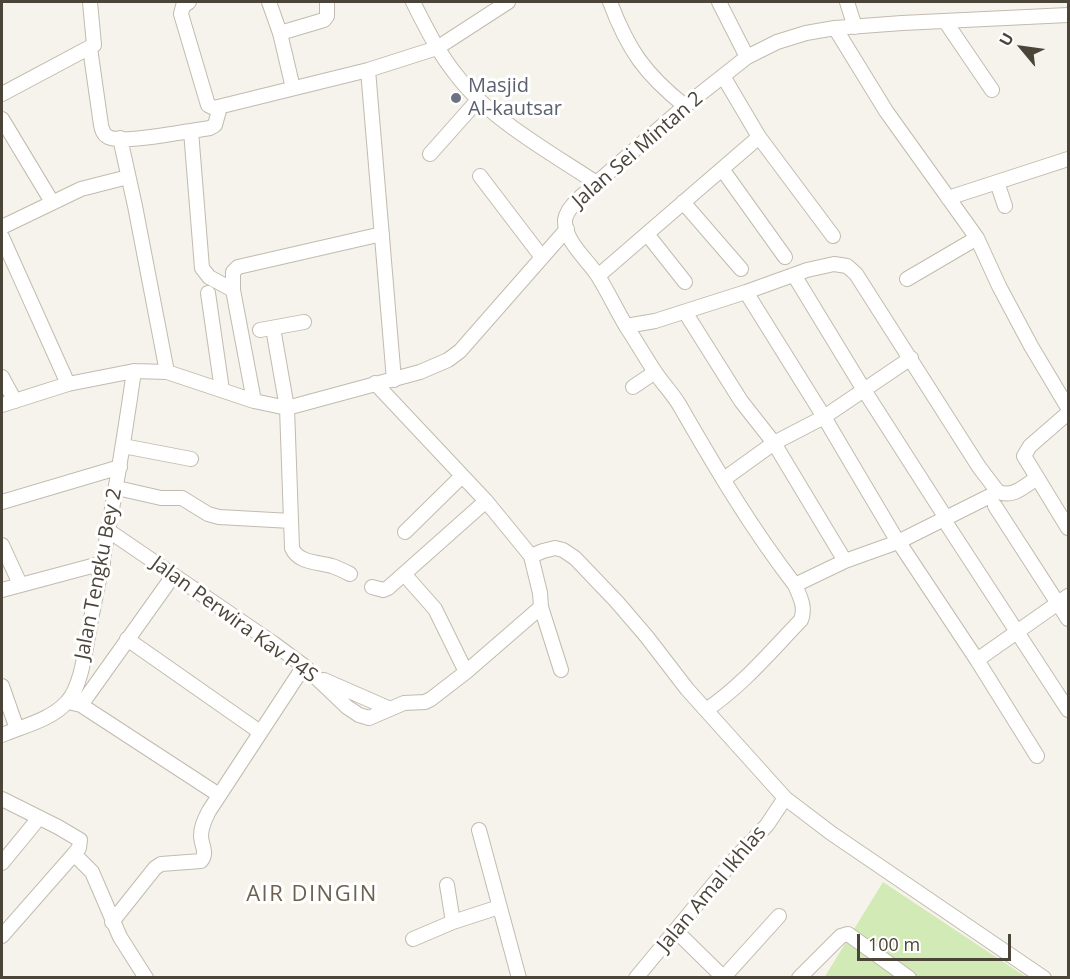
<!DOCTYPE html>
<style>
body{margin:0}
#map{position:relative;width:1070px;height:979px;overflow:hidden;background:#f6f3ec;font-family:"Open Sans",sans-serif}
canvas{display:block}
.frame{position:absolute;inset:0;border:3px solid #4b4439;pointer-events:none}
.north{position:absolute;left:992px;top:18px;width:60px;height:60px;-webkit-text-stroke:4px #fff;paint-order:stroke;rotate:299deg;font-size:16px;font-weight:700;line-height:24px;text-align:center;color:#4b4439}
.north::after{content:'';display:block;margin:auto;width:21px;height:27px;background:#4b4439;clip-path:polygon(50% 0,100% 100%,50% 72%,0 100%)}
.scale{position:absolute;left:857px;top:934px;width:154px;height:27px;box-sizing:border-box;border:3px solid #4b4439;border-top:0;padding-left:8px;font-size:18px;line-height:21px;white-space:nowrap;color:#4b4439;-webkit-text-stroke:4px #fff;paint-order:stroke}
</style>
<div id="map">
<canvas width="1070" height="979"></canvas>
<div class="frame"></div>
<div class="north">U</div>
<div class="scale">100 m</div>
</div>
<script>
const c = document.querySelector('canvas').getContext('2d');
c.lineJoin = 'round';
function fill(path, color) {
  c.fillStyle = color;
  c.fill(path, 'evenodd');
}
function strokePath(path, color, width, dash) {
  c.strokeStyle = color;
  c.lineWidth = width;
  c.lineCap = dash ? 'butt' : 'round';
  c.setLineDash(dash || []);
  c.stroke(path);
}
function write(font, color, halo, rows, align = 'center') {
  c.font = font + ' "Open Sans",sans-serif';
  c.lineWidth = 6;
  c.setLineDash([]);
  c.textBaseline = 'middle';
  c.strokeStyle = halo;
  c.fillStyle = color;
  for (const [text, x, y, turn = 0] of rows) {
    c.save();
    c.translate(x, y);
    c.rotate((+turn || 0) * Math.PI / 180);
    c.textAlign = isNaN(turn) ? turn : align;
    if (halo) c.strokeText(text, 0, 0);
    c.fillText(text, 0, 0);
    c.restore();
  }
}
const green = new Path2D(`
 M883,882L1026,977L824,978Z`);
const minor = new Path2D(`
 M189,2L183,6L181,14L208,105L214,108L368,70L437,48L508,2
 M269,2L280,33L293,88
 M413,2C426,28 439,54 458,77C491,120 553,154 598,184
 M610,2C628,50 645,74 685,106
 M719,2L747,57
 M847,2L855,27
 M945,21L992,90
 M835,28L886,111L977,238L999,286L1031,346L1068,408
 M280,33L324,20L327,16V2
 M90,48L101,125C102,130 103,134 108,137C122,144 174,133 191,131L202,268L209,277L233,290V272L238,267L382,234
 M368,70L394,380
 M723,76L759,137L833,236
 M2,94L94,45L90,2
 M2,119L52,202
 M191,131L210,128L215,125L220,107
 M120,138L135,206L167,372
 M430,154L478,100
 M722,169L785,257
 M480,176L541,256
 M997,182L1005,206
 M948,198L1068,159
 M683,202L741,269
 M2,227L81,189L128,177
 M647,234L685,282
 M2,237L68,384
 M794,275L864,390L946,518
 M598,276L759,137
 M907,279L977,238
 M233,290L254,401
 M746,292L824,417L898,542
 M208,293L222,390
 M685,312L741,401L774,443L845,561
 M626,326C636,341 645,357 655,372C663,384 673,394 680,406C715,467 751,528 795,585
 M273,328L287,408L292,548C298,563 318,562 332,566C338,568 344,571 350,574
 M260,330L304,322
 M2,377L15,401
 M375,383L486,501L531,556L540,593L541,607L561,670
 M633,387L655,372
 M2,405L68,384L134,371L167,372L254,401L287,408L420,372L448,360L460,351L567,229
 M1068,413L1030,446L1024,456L1068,528
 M123,446L191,459
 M724,479L774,443L824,417L911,358
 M117,488L161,498H182L208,514L219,517L291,521
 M998,492L979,467L856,274L847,266L834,264L807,270L746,292L655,321L626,326C616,309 608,292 598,276C588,260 564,241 565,220C566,212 572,206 577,200L685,106L747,57L777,42L806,33L835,28L902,23L1068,15
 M2,502L120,467
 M995,506L1068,619
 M948,526L1068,710
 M109,531L273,643L304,666L347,707L359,715L369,718L404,703L425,702L431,699L466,672L541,607
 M405,532L462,476
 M2,545L20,584
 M902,547L977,660L1037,756
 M531,556L543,551L555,548L563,550L575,558L617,602L647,637L687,689L785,798L831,833L1044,978
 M404,574L435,609L466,672
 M372,587L383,590L388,588L486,501
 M2,590L103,563
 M127,639L260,732
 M977,660L1068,596
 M324,680L388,708
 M2,686L17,729
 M68,702L81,705L173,576
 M81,705L219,795
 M706,710C742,686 771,651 801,620C806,607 800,597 795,585L845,561L898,542L998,492C1014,498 1024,486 1037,478
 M2,735C23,726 51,720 67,702C83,685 86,642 91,619C108,537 122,454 134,371
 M2,799L58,827L80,840L79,848L74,854L2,936
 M479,830L519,978
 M74,854L92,872L120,937L146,978
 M2,863L39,818
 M447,885L453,922
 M112,922L155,868L161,864L201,861C208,852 201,845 201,836C201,826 205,819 209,811L304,666
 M676,931L724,978
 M413,939L453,922L499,907
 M636,978L732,862L767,825L785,798
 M723,978L779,916
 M799,978L841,936L848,934L909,978`);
const markers = [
 [456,98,6,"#6b7280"]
];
const worshipNames = [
 ["Masjid",468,86],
 ["Al-kautsar",468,109]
];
const streetNames = [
 ["Jalan Sei Mintan 2",638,150,-41],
 ["Jalan Tengku Bey 2",99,574,-79],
 ["Jalan Perwira Kav P4S",234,620,36],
 ["Jalan Amal Ikhlas",712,889,-50]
];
const quarterNames = [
 ["AIR DINGIN",312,895]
];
fill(green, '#d2eab5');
strokePath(minor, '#c2bbae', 16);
strokePath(minor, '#fff', 14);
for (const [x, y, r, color] of markers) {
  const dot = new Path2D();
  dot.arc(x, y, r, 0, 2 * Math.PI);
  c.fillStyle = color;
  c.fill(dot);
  strokePath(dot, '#fff', 2);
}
write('20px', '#5b616d', '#fff', worshipNames, 'left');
write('20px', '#4b4439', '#fff', streetNames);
c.letterSpacing = '1.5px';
write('22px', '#6e6250', '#fff', quarterNames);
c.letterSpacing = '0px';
</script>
